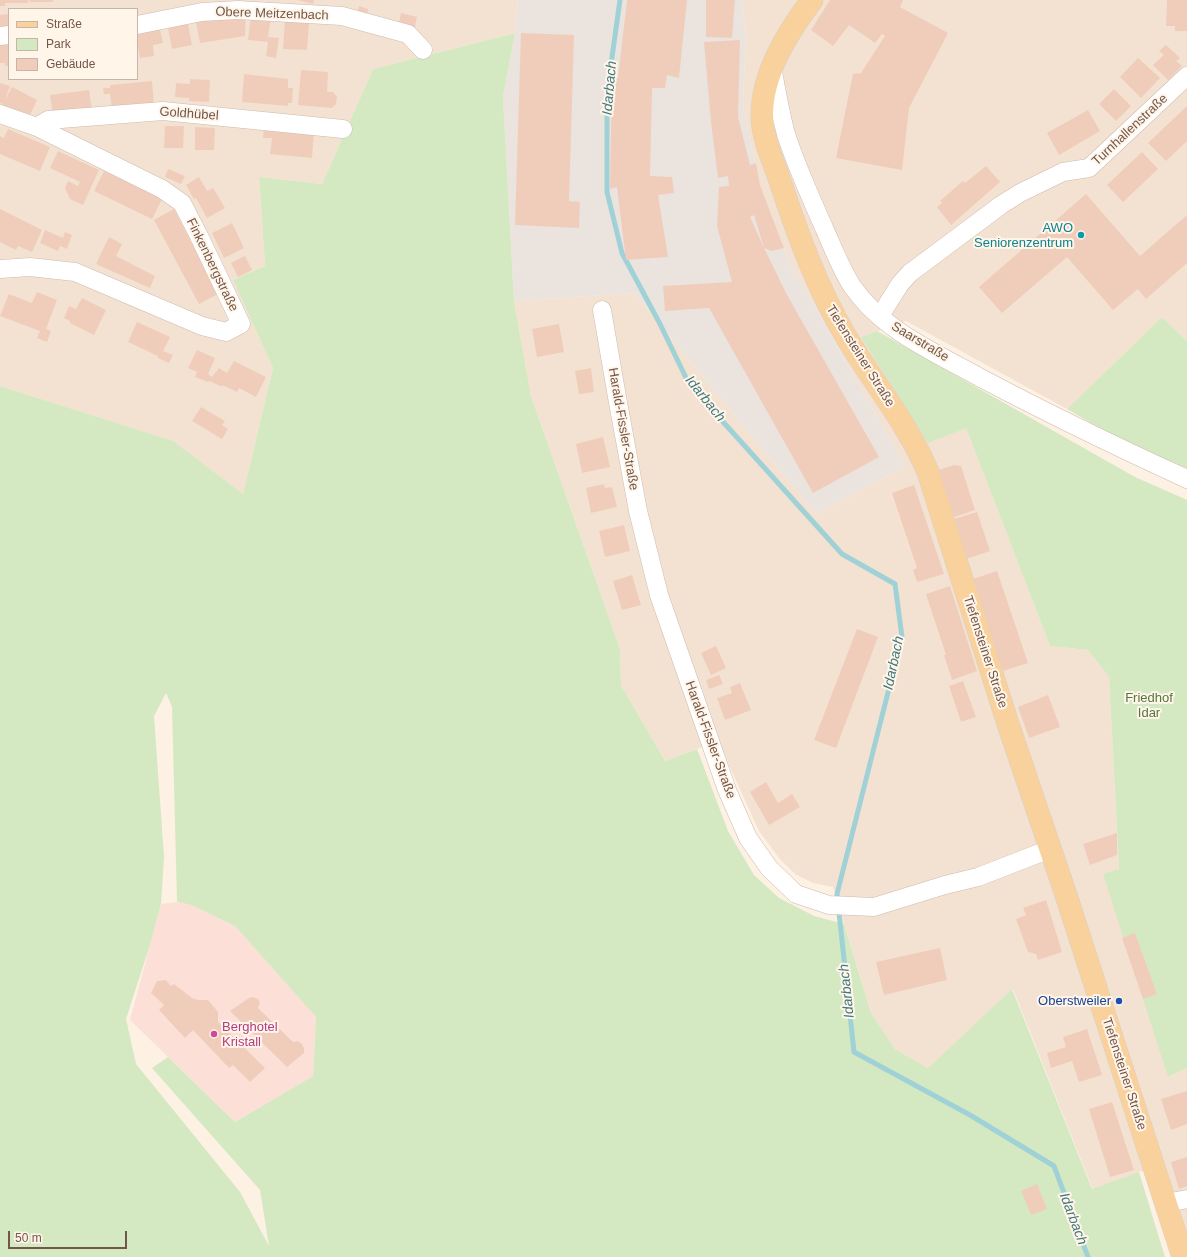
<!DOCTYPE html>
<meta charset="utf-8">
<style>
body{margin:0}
#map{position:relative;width:1187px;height:1257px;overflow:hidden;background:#fcf1e3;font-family:Helvetica,sans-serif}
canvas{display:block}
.legend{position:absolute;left:8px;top:8px;width:130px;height:72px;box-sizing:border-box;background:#fff5e9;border:1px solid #c7b5a9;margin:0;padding:5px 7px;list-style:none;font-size:12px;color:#73564a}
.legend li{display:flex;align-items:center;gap:8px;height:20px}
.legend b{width:20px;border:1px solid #c7b5a9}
.scale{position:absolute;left:8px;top:1231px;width:119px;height:18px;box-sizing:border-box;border:2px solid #73564a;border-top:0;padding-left:5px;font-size:12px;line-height:14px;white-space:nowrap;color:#73564a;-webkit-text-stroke:3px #fff5e9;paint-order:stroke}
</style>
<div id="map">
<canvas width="1187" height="1257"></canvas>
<ul class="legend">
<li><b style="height:5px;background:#f9d19d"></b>Straße</li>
<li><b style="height:11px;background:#d4e9c2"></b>Park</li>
<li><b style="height:11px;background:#f0cdbb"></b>Gebäude</li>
</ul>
<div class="scale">50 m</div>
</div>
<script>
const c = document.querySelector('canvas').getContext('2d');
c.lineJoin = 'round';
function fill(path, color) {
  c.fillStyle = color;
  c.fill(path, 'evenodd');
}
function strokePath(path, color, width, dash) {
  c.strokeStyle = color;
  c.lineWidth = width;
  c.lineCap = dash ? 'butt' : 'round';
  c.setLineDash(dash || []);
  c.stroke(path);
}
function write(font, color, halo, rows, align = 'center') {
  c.font = font + ' Helvetica,sans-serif';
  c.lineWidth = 4;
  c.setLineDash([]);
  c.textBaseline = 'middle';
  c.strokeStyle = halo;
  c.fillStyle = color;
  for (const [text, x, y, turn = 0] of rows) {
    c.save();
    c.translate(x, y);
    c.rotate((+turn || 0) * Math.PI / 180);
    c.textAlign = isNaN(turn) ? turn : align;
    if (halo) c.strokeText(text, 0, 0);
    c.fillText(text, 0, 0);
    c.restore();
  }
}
const residential = new Path2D(`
 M0,0H518L515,33L373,69L322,184L259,177L265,266L233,280L273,368L243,494L172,441L0,386ZM9,9H137V79H9Z
 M742,0H1187V341L1162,317L1067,409L906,321L861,337L966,428L1050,646L1088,650L1109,677L1119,869L1104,874L1169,1077L1187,1068V1241L1162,1166L1139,1172L1093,1190L1013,989L928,1068L895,1049L871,1013L833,887L813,883L795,874L779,858L759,831L718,741L665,761L621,685L620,649L531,396L514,301L634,293L816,514L905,466L789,261L760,185L744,112L743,97L746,39Z`);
const commercial = new Path2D(`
 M177,902L191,905L235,926L316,1016L313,1076L235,1122L130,1020L161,904Z`);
const industrial = new Path2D(`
 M518,0H742L746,39L743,97L744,112L760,185L789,261L905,466L816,514L634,293L514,301L503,97L515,33Z`);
const green = new Path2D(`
 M515,33L503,97L514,301L531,396L620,649L621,685L665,761L697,749L728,831L754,875L779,898L814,916L844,924L871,1013L895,1049L928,1068L1012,989L1092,1189L1139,1172L1165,1257H0V386L173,441L243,494L273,368L233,280L265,266L259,177L322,184L373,69ZM166,693L172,707L177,902L191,905L235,926L316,1017L313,1076L235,1122L168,1057L152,1068L260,1190L269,1246L240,1192L136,1064L126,1019L150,945L161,904L164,857L154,716Z
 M1162,317L1187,341V474L1158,462L1067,409Z
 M877,331L1135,477L1187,500V1068L1168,1077L1103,874L1119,869L1109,677L1088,650L1050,646L966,428L928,443L861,337Z`);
const stream = new Path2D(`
 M620,0L607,93V192L622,253L660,324L689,384L842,554L895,584L902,637L837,894L854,1052L970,1115L1054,1166L1088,1257`);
const building = new Path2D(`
 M0,0H28V3H5V6H0Z
 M29,0H53V2H30Z
 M298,0H314L313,4Z
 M627,0H687L679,78L667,75L665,88H652L650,176L672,177L674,193L658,195L668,257L626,260L617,187L610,189L612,78H618Z
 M706,0H735L732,38L706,37Z
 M830,0H903L900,7L948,33L909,108L902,170L836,158L853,74L861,73L885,36L882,34L875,43L849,25L833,46L811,30Z
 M1167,0H1187V31H1175V26H1166Z
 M359,6L368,9L367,16L357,14Z
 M401,13L417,17L414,31L398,28Z
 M9,14V28H0V15Z
 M246,14L245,36L200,43L196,22Z
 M251,15L271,18L268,37L279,38L276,58L266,56L268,42L248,40Z
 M285,19L309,21L307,50L283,49Z
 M188,24L192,45L172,49L168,28Z
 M160,29L163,43L153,45L154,56L140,58L137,43V33Z
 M521,33L574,35L569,201L580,202L579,228L515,225Z
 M740,40L738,117L750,165L756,163L760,185L784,248L772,251L764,248L787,295L879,457L813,493L709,308L665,311L663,286L732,282L717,226L719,187L729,186L728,176L718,178L711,122L704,42ZM754,215L764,248L750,217Z
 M9,43V66H5V63H0V44Z
 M1166,45L1180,58L1176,61L1182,66L1168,80L1153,65L1164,55L1159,51Z
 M1138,58L1160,78L1141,98L1120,77Z
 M301,70L328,72L327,92H333L337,97L336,104L332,108L298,105Z
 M244,74L288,79V88H293L292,103H288V106L242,102Z
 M190,79L210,80L209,102L189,101V98L175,97L176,83L190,84Z
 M152,81L154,106L112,109L110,94H104L103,88H110V85Z
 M0,83L10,86L5,100L12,87L37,100L30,115L21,111L19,115L2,106L3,104L0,103Z
 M1114,89L1131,106L1116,121L1099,104Z
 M89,90L92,110L53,115L50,95Z
 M1187,106V141L1166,161L1148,143Z
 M1088,110L1100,131L1059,155L1047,133Z
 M165,126H184L183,148H164Z
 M195,127L215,128L214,150H195Z
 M264,127L314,131L312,158L270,154L272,138H263Z
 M8,129L50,147L40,171L0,154V136L4,138Z
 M58,151L99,170L83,205L70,199L65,188L68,181L78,186L80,182L50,168Z
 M1142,152L1158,169L1123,202L1107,185Z
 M986,166L1000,182L951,225L937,207L942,203L940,201L963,181L965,183Z
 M168,169L185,176L181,184L165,177Z
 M104,171L162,199L152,219L94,191Z
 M199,177L207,191L213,188L225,208L207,218L196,198L194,199L186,185Z
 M1086,194L1140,256L1187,215V263L1146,299L1138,289L1113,310L1067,257L1002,313L979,287Z
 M0,209L42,230L32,252L18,246L16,250L0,242Z
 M174,209L218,294L199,304L154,220Z
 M232,223L244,248L224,258L212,233Z
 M45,230L63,238L65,232L72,235L67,249L60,246L58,251L40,243Z
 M109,237L122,244L116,256L155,276L150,288L96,264Z
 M245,256L252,270L238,277L231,263Z
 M37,292L57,300L46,329L51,331L47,342L37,338L40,331L0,316L9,294L32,303Z
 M82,298L106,310L94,335L70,323V321L64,318L69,306L76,309Z
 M137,322L170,337L163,351L173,355L169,363L158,358V356L128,342Z
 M559,324L564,352L537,357L532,329Z
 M197,350L215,358L208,374L212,377L219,368L227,373L234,361L266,377L256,397L239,388L237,392L222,385V387L210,381L208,382L195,377L197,372L188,368Z
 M591,368L594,392L579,394L575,371Z
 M201,407L225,421L222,425L228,429L222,439L192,421Z
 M603,437L610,467L582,473L576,444Z
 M954,465L961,466L975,510L954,517L939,470Z
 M604,484L605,488L612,487L617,507L591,513L586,488Z
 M914,485L944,574L917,582L913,570L917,568L892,493Z
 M977,512L990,551L966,559L954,519Z
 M624,525L630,551L605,557L599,531Z
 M997,571L1028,663L1003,671L973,579Z
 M632,575L641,605L622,610L613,581Z
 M950,586L977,671L952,680L944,655H946L926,594Z
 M857,629L878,637L836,748L814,740Z
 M716,646L726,668L711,675L701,653Z
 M719,675L723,684L709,689L706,680Z
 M963,681L976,717L961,722L949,686Z
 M740,683L751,710L725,720L717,698L732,693L730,687Z
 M1048,695L1060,727L1029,738L1018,707Z
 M766,782L778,803L792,794L800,807L769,825L750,792Z
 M1117,833V855L1090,865L1083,844Z
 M1046,900L1062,952L1038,960L1036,954L1028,952L1016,919L1026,915L1023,908Z
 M1135,933L1157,994L1143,999L1122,938Z
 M940,948L947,980L884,995L876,962Z
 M166,980L171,986L174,984L192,998L198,1000H208L218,1012V1022L265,1068L250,1082L233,1065L229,1068L193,1030L185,1038L159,1010L164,1005L151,993L157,981Z
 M253,997L258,999L260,1003L258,1008L293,1042L298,1041L302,1044L304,1048V1053L287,1067L230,1011L249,998Z
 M1087,1029L1102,1075L1079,1082L1072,1061L1051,1068L1047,1053L1066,1047L1063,1037Z
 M1187,1091V1124L1171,1130L1161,1099Z
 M1112,1102L1134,1170L1110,1177L1089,1109Z
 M1187,1157V1186L1179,1189L1171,1162Z
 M1037,1184L1047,1209L1031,1215L1021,1191Z`);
const minor = new Path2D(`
 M137,25L202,12L238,10L342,16L408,34L423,50
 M0,36L9,35
 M772,66C776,88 780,112 786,134C796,166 811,198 825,230C833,248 841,269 852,286C882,330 934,352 979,377C1047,413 1117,447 1187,479
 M0,114L37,127L162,189L182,203L199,236L241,324L226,332L202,326L75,272L30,267L0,269
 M37,127L48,120L163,111L343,129
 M602,310L617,397L638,511L659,595L727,790L748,838L769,868L796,894L829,905L874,907L945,885L978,877L1050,849
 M880,316L900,284L910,273L1001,205L1020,193L1063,172L1089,168L1187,76
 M1166,1203L1187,1199`);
const major = new Path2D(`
 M812,0C788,32 762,73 762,115C762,140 775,164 782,187C799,238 818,289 845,335C872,381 907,422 928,472L1008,724L1066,895L1183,1257`);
const markers = [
 [1081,235,4,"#0f9aa8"],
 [1119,1001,4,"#1a4fb4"],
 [214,1034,4,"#d1479c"]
];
const streetNames = [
 ["Obere Meitzenbach",272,14,2],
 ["Goldhübel",189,114,4],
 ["Turnhallenstraße",1130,130,-43],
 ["Finkenbergstraße",212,265,64],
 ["Saarstraße",920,342,31],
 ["Tiefensteiner Straße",860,356,58],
 ["Harald-Fissler-Straße",623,429,80],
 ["Tiefensteiner Straße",985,652,72],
 ["Harald-Fissler-Straße",710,740,70],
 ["Tiefensteiner Straße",1124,1074,72]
];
const cultureNames = [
 ["AWO",1073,228],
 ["Seniorenzentrum",1073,243]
];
const parkNames = [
 ["Friedhof",1149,698],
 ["Idar",1149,713]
];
const transitNames = [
 ["Oberstweiler",1111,1001]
];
const hotelNames = [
 ["Berghotel",222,1027],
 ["Kristall",222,1042]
];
const waterNames = [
 ["Idarbach",610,88,-85],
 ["Idarbach",705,399,51],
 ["Idarbach",894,663,-78],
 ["Idarbach",847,991,-96],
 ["Idarbach",1073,1219,69]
];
fill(residential, '#f3e2d2');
fill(commercial, '#fce0d7');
fill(industrial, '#ebe3de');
fill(green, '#d4e9c2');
strokePath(stream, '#9fd1d6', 5);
fill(building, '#f0cdbb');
strokePath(minor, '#cfbaad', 19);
strokePath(major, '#d8d0cc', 23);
strokePath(minor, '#fff', 18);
strokePath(major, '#f9d19d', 22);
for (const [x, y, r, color] of markers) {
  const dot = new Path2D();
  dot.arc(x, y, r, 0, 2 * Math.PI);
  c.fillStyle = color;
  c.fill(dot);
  strokePath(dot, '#fff5e9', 1.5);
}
write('13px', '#73564a', '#fff5e9', streetNames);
write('13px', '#0d838f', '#fff5e9', cultureNames, 'right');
write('13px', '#557842', '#fff5e9', parkNames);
write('13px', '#164399', '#fff5e9', transitNames, 'right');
write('13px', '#b23c85', '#fff5e9', hotelNames, 'left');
write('italic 14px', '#41797f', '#fff5e9', waterNames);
</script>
